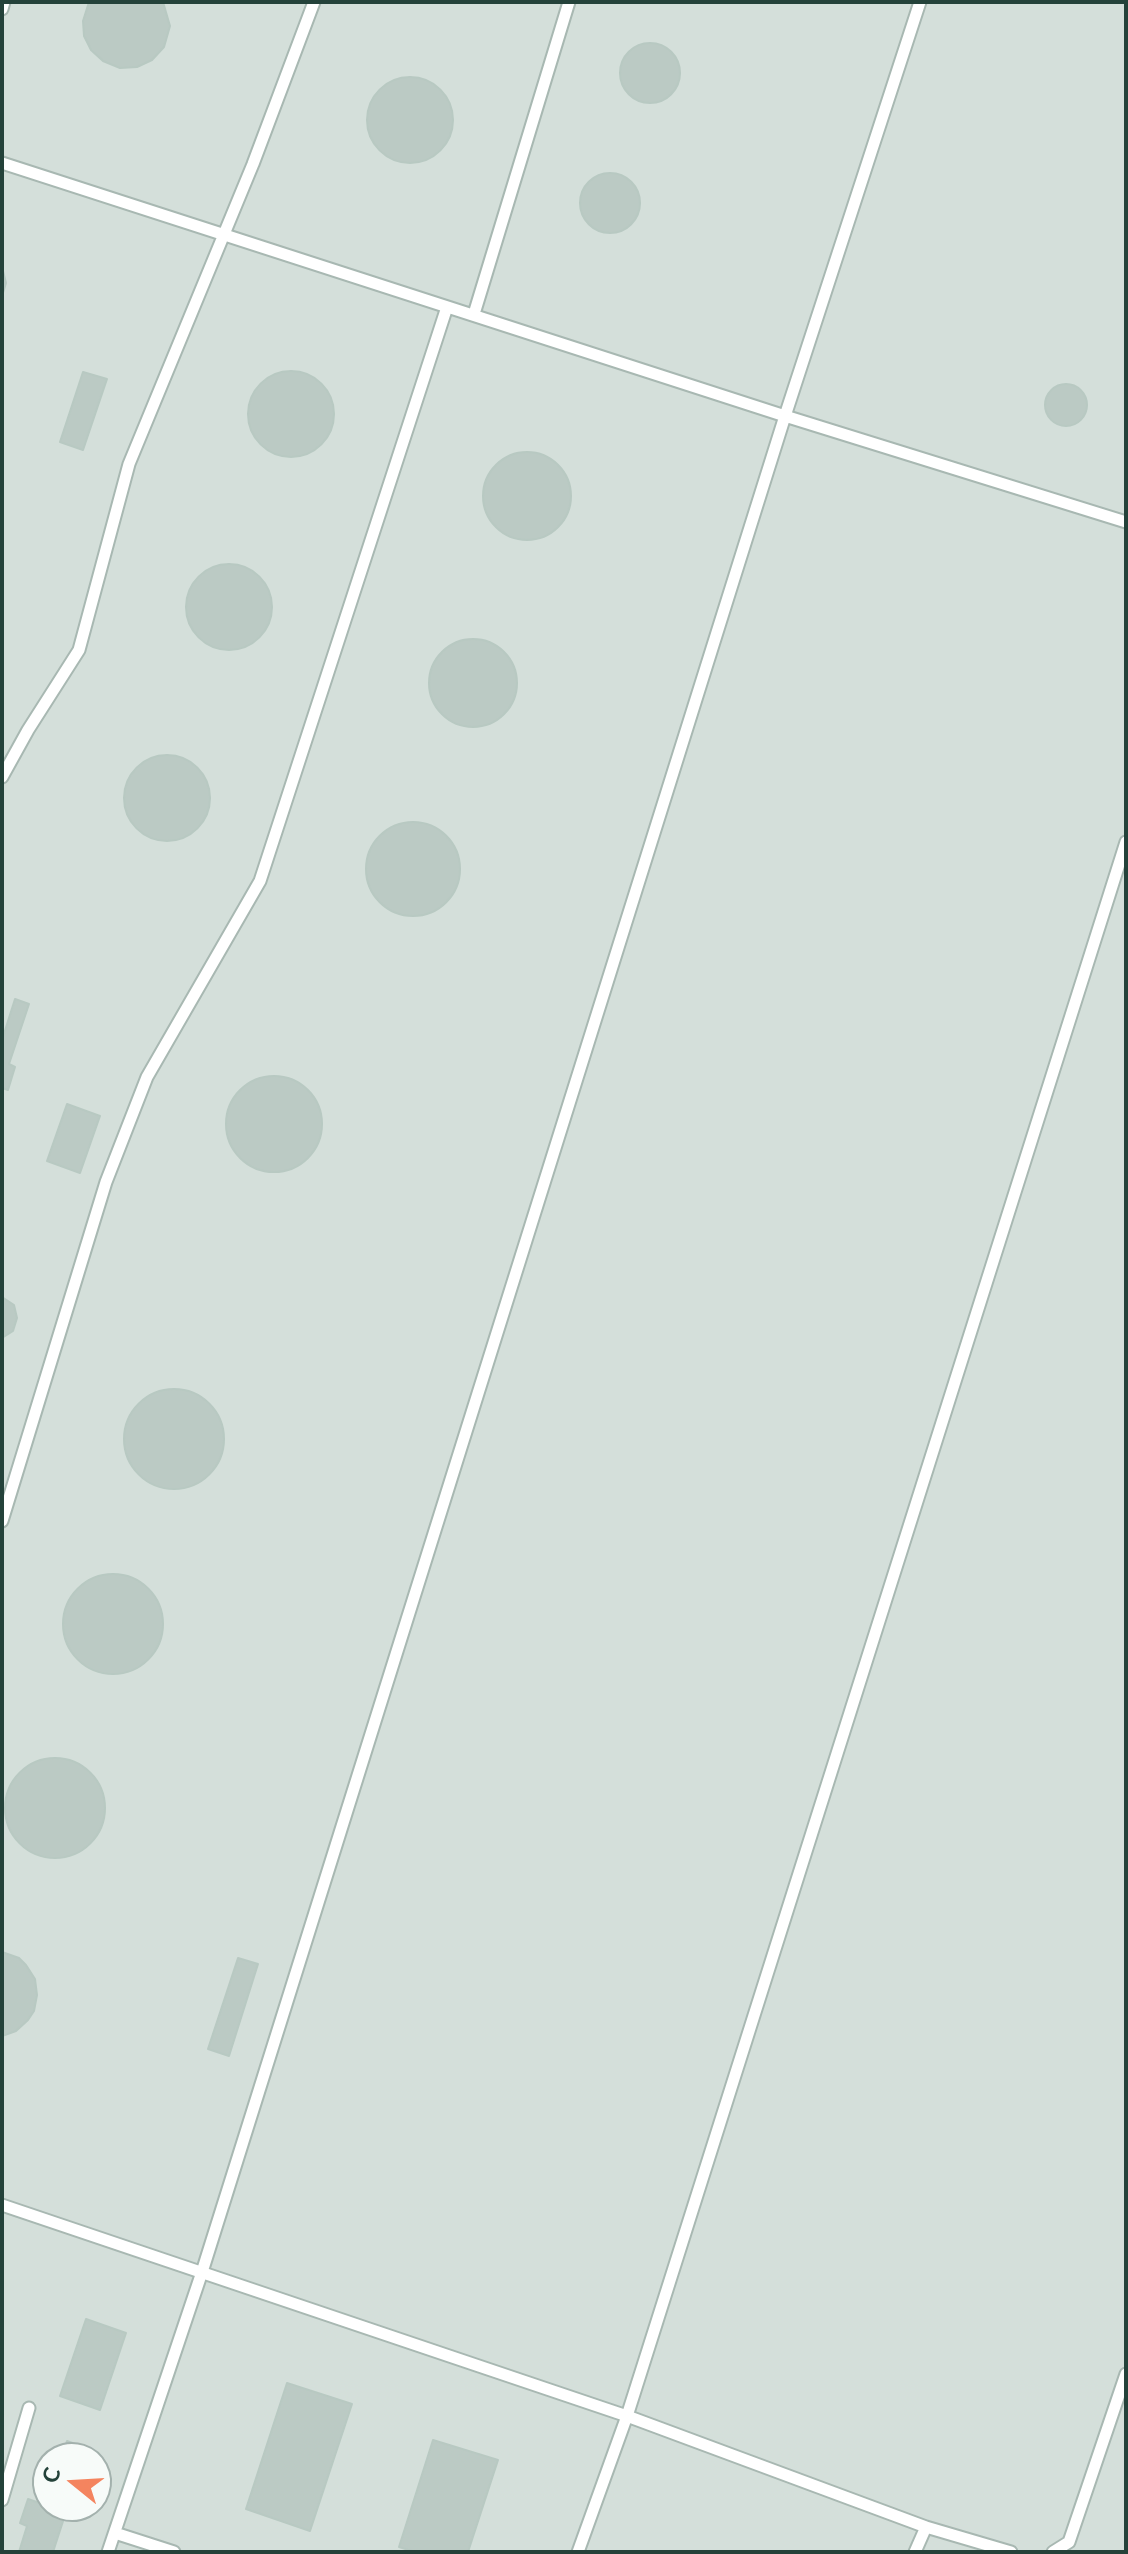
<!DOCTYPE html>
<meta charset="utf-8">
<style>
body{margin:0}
#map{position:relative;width:1128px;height:2554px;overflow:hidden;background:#e6efeb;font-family:Lato,sans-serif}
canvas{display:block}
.frame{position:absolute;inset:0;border:4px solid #24423a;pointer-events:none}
.north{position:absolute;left:32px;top:2442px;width:80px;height:80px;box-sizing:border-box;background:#f7fbf9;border:2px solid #a3b1ad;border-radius:50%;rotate:288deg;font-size:22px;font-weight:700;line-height:32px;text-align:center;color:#24423a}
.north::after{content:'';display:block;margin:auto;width:28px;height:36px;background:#f4845f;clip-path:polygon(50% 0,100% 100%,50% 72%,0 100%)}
</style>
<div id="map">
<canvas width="1128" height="2554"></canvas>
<div class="frame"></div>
<div class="north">С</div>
</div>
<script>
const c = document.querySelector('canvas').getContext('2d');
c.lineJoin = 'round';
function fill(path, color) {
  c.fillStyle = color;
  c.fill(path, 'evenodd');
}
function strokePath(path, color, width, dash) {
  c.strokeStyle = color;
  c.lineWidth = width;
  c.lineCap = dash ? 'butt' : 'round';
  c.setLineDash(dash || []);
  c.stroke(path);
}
const built = new Path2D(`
 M2,2H1126V2552H2ZM48,2458H96V2506H48Z`);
const building = new Path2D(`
 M89,2H163L170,26L164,47L152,60L137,67L120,68L103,61L91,50L84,36L83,21Z
 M620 73a30 30 0 1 1 60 0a30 30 0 1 1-60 0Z
 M367 120a43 43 0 1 1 86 0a43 43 0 1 1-86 0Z
 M580 203a30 30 0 1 1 60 0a30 30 0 1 1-60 0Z
 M2,267L6,283L2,296Z
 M248 414a43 43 0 1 1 86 0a43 43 0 1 1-86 0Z
 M83,372L107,379L83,450L60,442Z
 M1045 405a21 21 0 1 1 42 0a21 21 0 1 1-42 0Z
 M483 496a44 44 0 1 1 88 0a44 44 0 1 1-88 0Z
 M186 607a43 43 0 1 1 86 0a43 43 0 1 1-86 0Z
 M429 683a44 44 0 1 1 88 0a44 44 0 1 1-88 0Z
 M124 798a43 43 0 1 1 86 0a43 43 0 1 1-86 0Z
 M366 869a47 47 0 1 1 94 0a47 47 0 1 1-94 0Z
 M15,999L29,1004L9,1064L15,1067L8,1090L2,1088V1040Z
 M226 1124a48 48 0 1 1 96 0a48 48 0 1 1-96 0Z
 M67,1104L100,1116L80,1173L47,1161Z
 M2,1297L14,1305L17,1318L13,1331L2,1338Z
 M124 1439a50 50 0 1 1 100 0a50 50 0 1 1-100 0Z
 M63 1624a50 50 0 1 1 100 0a50 50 0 1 1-100 0Z
 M5 1808a50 50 0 1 1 100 0a50 50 0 1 1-100 0Z
 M2,1952L19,1958L26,1965L35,1979L37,1995L34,2011L28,2020L16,2031L2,2036Z
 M238,1958L258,1964L229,2056L208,2049Z
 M86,2319L126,2333L100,2410L60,2396Z
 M287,2383L352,2404L310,2531L246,2509Z
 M433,2440L498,2460L468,2552H415L399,2547Z
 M67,2441L78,2445L74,2458H61Z
 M28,2499L66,2512L53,2552H19L27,2526L20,2523Z`);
const service = new Path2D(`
 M2,9L4,2
 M2,163L785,416L1126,522
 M474,314L569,2
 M2,777L28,730L79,650L129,464L253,164L314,2
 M2,1521L106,1182L147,1077L260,881L447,307
 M2,2205L627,2416L926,2527L1011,2552
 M2,2500L29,2408
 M115,2533L174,2552
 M108,2552L202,2272L785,416L920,2
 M578,2552L627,2416L1126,842
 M915,2552L926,2527
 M1053,2552L1069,2542L1126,2374`);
fill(built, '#d4dfda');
fill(building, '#bbcac4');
strokePath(building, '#b8c9c2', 2);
strokePath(service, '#a8b8b2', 15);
strokePath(service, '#fff', 11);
</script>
